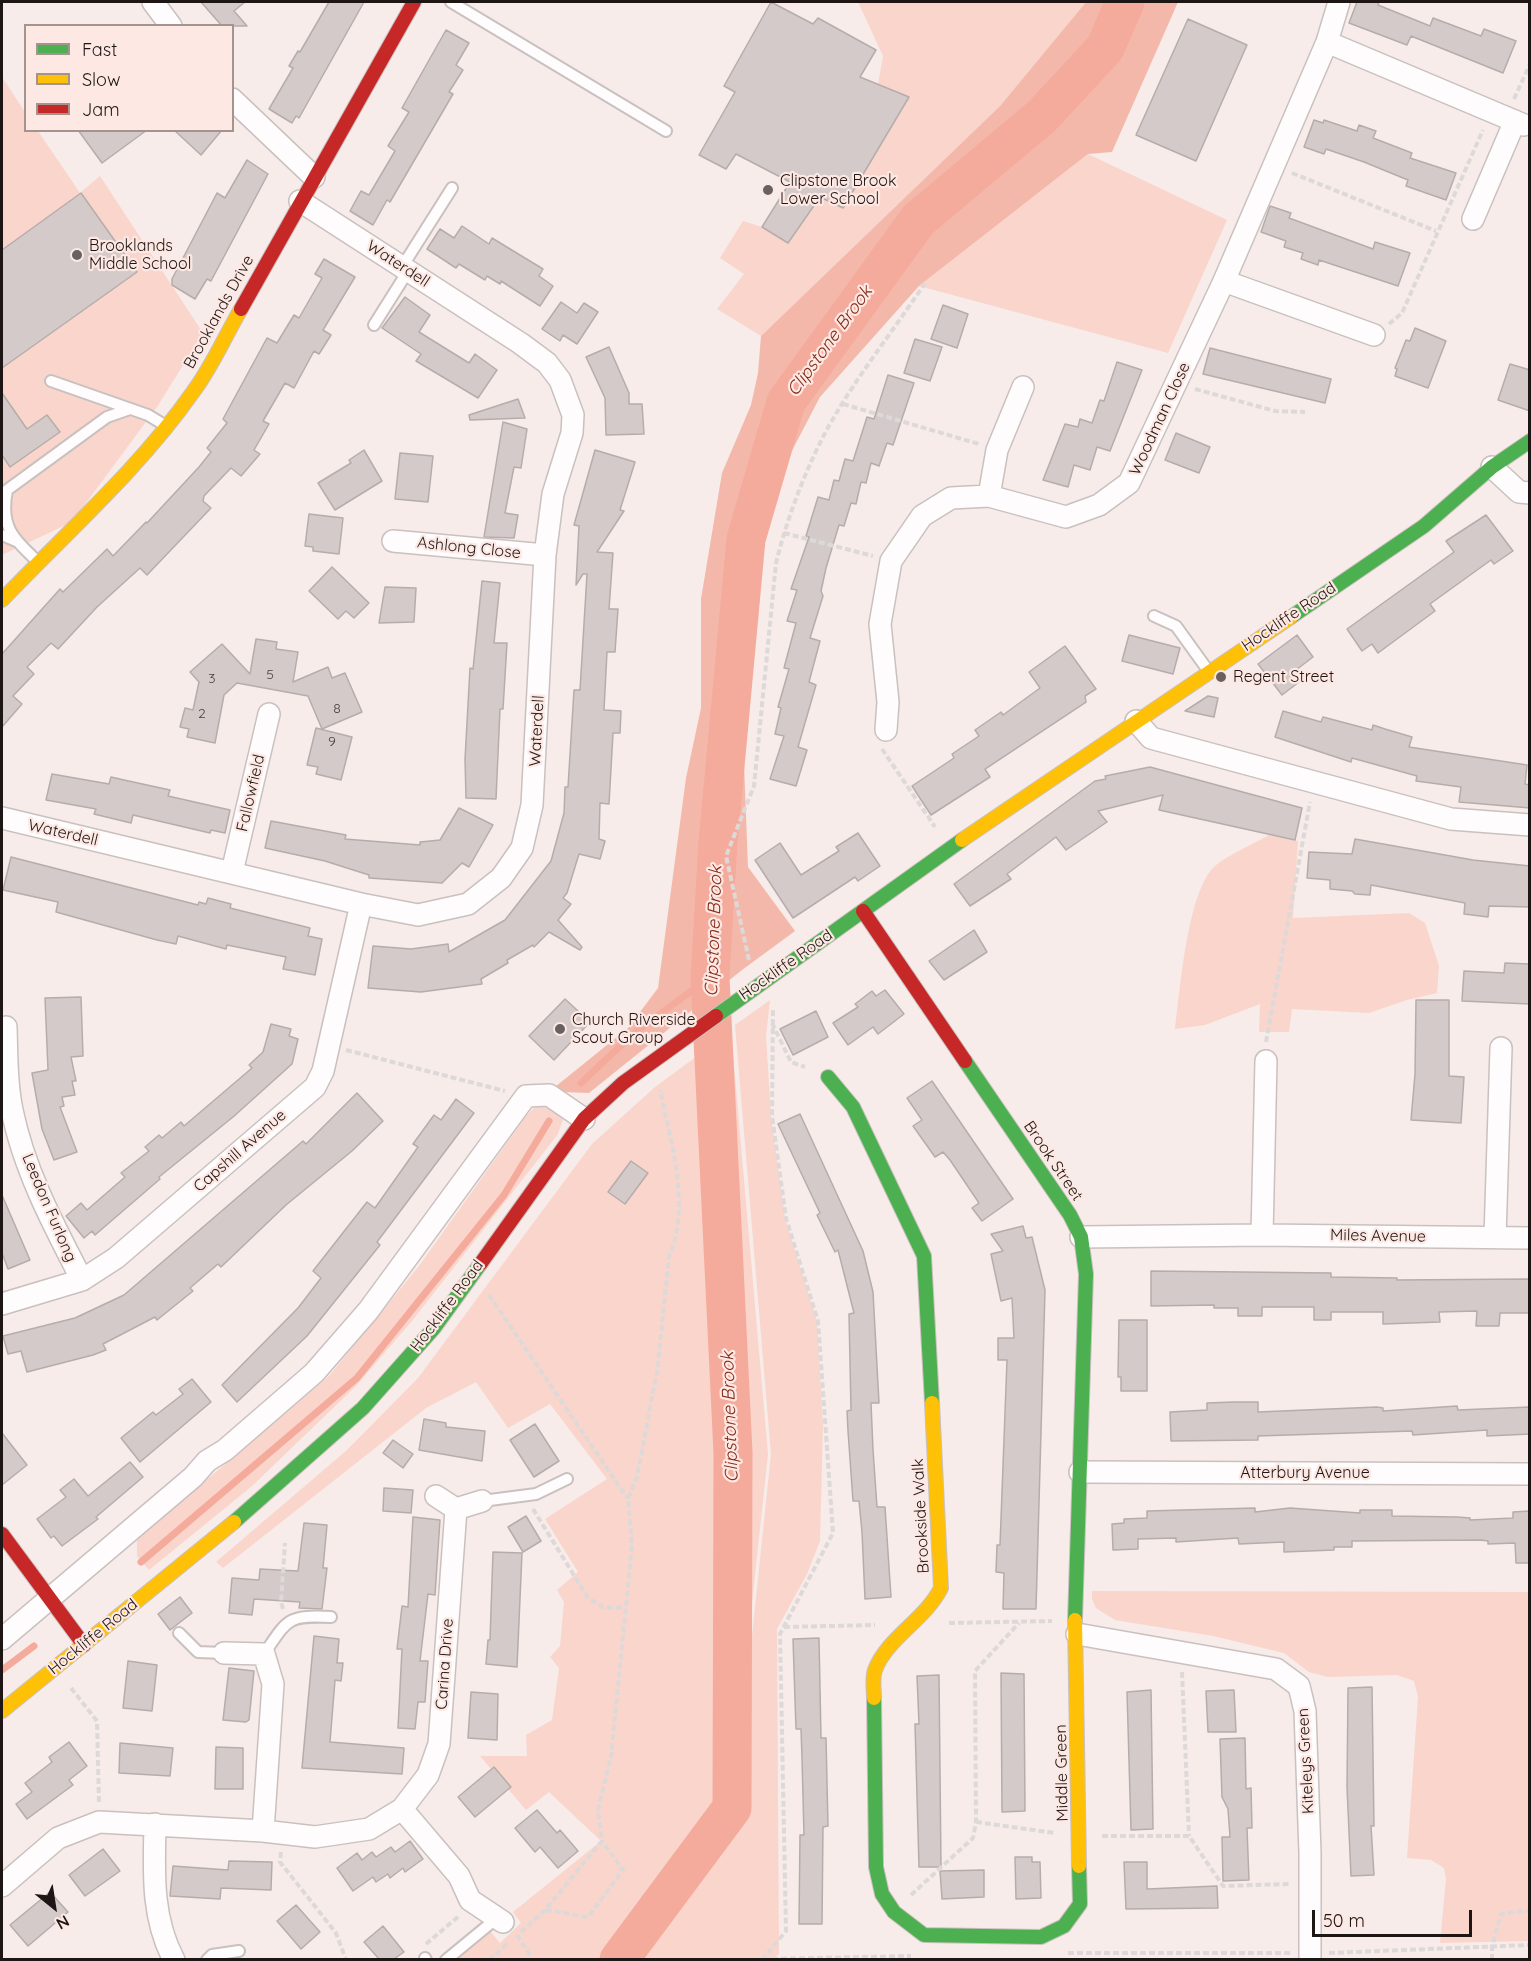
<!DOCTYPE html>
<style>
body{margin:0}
#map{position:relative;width:1531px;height:1961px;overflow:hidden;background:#f7ece9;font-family:Quicksand,sans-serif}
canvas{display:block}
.frame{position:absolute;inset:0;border:3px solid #1d1614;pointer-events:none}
.legend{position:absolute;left:24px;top:24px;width:210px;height:108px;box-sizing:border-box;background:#fde8e3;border:2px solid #a39490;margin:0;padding:8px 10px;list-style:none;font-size:18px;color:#1d1614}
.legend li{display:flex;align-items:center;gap:12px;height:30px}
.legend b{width:30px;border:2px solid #a39490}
.north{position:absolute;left:24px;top:1877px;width:60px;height:60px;-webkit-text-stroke:4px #fde8e3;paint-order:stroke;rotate:150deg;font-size:16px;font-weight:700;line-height:24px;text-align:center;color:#1d1614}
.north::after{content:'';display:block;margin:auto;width:21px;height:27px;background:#1d1614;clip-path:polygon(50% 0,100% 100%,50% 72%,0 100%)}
.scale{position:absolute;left:1312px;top:1910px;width:160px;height:27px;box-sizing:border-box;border:3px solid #1d1614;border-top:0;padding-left:8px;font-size:18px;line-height:21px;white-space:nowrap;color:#1d1614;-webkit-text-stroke:4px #fde8e3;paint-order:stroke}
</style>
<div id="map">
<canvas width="1531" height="1961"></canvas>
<div class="frame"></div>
<ul class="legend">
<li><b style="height:8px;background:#4caf50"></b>Fast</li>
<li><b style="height:8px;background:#ffc107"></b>Slow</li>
<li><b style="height:8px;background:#c62828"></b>Jam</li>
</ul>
<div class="north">N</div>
<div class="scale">50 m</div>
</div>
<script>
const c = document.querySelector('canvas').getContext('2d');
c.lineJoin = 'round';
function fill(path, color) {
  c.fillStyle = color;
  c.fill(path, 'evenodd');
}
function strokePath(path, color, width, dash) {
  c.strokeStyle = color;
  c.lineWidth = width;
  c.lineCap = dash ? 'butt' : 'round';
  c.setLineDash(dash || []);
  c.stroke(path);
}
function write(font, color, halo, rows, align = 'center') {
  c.font = font + ' Quicksand,sans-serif';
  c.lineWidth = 4.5;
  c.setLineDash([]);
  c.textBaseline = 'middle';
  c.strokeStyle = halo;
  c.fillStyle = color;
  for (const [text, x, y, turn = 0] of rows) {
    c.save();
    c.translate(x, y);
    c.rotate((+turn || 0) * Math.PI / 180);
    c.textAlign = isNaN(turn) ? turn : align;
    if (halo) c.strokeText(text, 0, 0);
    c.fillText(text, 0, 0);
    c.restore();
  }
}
const green = new Path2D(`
 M858,2H1086L1000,106L761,336L717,309L744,274L720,258L743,221L762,227L788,243L817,195L843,208L908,97L878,84L883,56Z
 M2,77L25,112L26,130L38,131L80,193L100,176L203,333L157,407L72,522L2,555Z
 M1088,154L1227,220L1168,353L919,286Z
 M1269,835L1298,841L1293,918L1409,913L1425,923L1439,966L1437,993L1407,1000L1369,1013L1292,1009L1289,1032H1259L1260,1004L1205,1025L1175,1029C1180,991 1187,895 1213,868C1225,856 1254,844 1269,835Z
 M770,1000L766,1036L771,1116L785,1218L817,1321L823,1426L820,1541L807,1574L777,1629L779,1954L771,1960L620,1959L734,1808L771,1454L735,1025Z
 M731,1031L768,1454L730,1808L617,1959H454L490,1931L500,1943L521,1923L513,1912L601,1841L549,1792L526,1810L480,1756H527L526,1735L552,1720L559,1668L550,1657L560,1646L564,1602L557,1590L578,1572L545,1519L607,1479L550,1404L508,1428L476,1382L426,1408L223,1568L216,1562L347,1450L418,1378L592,1144L655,1087Z
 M536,1106L549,1108L563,1119L558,1134L412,1321L355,1387L251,1487L149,1570L137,1556V1539L329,1376L419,1266L526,1116Z
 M1092,1591L1529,1592V1941L1440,1943L1446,1879L1444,1868L1431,1860L1407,1858L1418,1697L1414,1681L1397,1675L1328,1677L1309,1672L1284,1653L1213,1636L1115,1620L1096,1608L1092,1599Z`);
const forest = new Path2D(`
 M1086,2H1178L1112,152L1088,154L919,286L820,397L773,487L755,589L744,764L748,867L795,931L742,970L589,1093L563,1092L555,1087L628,1028L658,988L686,778L701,708V599L722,473L751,405L758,373L761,336L1000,106Z`);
const stream = new Path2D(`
 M581,1083L633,1034L710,977
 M141,1562L357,1378L504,1195L549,1121
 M2,1670L34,1646`);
const river = new Path2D(`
 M619,1960L732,1808L733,1453L710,977L718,842L746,539L786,402L918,220L1042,116L1105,48L1125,2`);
const building = new Path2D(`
 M201,2H245L234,11L247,26H222Z
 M329,2H364L299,118L296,116L292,123L269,109L293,68L289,66L298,51L300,52Z
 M771,2L813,24L818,18L876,50L860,77L909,97L843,208L820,197L788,243L762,227L790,182L736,154L726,169L699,155L735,92L724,86Z
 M1357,2H1379L1378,5L1430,26L1433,18L1481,36L1484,29L1516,41L1503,73L1411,36L1407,45L1349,23Z
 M1188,19L1247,45L1196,161L1136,135Z
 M446,30L469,43L456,65L463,70L449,92L453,94L390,202L387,200L373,225L350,211L361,191L369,195L395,151L388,146L409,112L402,108Z
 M1314,120L1323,123L1324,120L1357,131L1359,125L1376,131L1373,138L1412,153L1410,158L1456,173L1446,200L1406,186L1408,180L1364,162L1326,149L1324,154L1304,147Z
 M78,130H147L102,163Z
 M174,130H222L201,155Z
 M247,160L268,174L211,281L207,279L195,299L172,285V279L217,193L225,198Z
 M81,193L137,272L2,368V250Z
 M1270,206L1291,213L1289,218L1373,249L1375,242L1410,253L1398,286L1319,260L1318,265L1301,259L1303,253L1284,247L1286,241L1261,232Z
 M462,226L489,244L492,238L543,269L539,276L553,286L540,306L501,281L500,284L487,276L485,280L459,264L456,268L427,249L440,229L454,238Z
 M324,259L355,277L323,330L331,335L319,354L314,351L294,388L285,383L263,421L269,424L254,450L260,454L241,476L231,468L204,496L203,501L211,508L147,575L140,568L97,607L58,649L51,643L27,667L34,674L13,696L22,704L2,727V654L60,589L63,592L107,549L113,556L146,522L147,523L199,467L211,452L207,448L227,423L223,419L267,338L277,343L294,315L299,318L322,278L315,274Z
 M405,297L430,315L419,332L469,363L475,354L497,370L478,398L416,361L421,354L382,328Z
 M561,302L577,313L584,303L598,312L577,344L563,335L560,341L542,329Z
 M943,305L968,314L957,348L931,339Z
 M1415,328L1446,341L1428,388L1395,376L1397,369L1395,368L1406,340L1410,341Z
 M915,339L942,347L930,381L904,373Z
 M609,347L629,393V404H642L644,434L606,435L605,398L586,357Z
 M1210,348L1331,379L1325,403L1203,374Z
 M1117,362L1142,370L1110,451L1097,447L1090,470L1074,465L1068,487L1043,480L1065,424L1078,427L1080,419L1092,423L1100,400L1104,401Z
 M1510,364L1530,370V411L1498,400Z
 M888,375L914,383L893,445L887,443L879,466L871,463L866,483L861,482L856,504L851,503L844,526L839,525L826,568L821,591L823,596L810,638L820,641L809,682L816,685L798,747L807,750L796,786L770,779L784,736L775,734L781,708L778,707L789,669L784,668L796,623L787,621L797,590L791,589L809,537L806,536L818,497L829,500L834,480L839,481L845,459L853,461L867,417L874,419Z
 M2,393L27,429L47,415L60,432L10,467L2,455Z
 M518,399L525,418L470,420L469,415Z
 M503,422L527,429L521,468L514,467L505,513L518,515L514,538L484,537Z
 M1176,433L1210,447L1199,473L1165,460Z
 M364,450L382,481L335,510L318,483L351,463L349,460Z
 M595,450L635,462L620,510L624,511L597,552L613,553L609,609H618L615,652H607L604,710L621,711L620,733H613L609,804L600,803L599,839L605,841L600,859L579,854L567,893L563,898L571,904L558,920L582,947L580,950L549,932L534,947L533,945L507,960L508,963L481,979L482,984L421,992L368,988L373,946L411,949L448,944L449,952L505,920L551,861L564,813L565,787H568L574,690H580L587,574H583L576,585L579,526L574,525Z
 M400,453L433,456L428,502L395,499Z
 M309,514L343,518L339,554L313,551V547L305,546Z
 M1486,515L1513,551L1494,564L1491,560L1430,604L1435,611L1378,653L1372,644L1362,651L1347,629L1454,552L1446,541Z
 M332,567L369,603L354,618L346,611L338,619L309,591Z
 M482,581L500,583L494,643H507L503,709H500L496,799L466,798L465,759L470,668L473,669Z
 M385,587L416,588L414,622L379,623Z
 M1129,635L1180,648L1173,674L1122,661Z
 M1297,635L1313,657L1292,673L1299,682L1282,695L1258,664Z
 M256,639L277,642L276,649L298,652L293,682L328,667L332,678L345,673L362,712L322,729L308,696L237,683L224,695L215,743L187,737L189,729L180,727L185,708L193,710L199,682L190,672L222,644L250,674Z
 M1065,646L1096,689L1085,696L1086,702L985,769L990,777L931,815L912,786L954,758L952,754L979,736L975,730L1001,712L1003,715L1040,688L1029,672Z
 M1208,696L1218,698L1214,717L1185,711Z
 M1283,711L1321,722L1323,717L1372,730L1373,725L1385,729L1412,737L1409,747L1527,765L1525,784L1530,785V808L1459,802L1461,787L1416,781L1417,776L1352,758L1351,762L1275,737Z
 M316,728L352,737L341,780L316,774L318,767L307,765Z
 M1150,767L1302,808L1295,840L1159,810L1163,795L1098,811L1107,822L1066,850L1056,837L1007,874L1011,879L970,906L954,884L1095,781L1106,779L1105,776Z
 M52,774L109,784L111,777L124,780L170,790L168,796L230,810L225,833L211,830L210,833L133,815L131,823L94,814L96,809L46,800Z
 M459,808L493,825L469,867L462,863L442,883L369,878V875L325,861L265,848L271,821L346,835L345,839L420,845V842L440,840Z
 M858,833L880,866L858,881L855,877L793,918L755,860L780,843L801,875L839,851L836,847Z
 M1355,839L1473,860L1530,866V907L1489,906L1488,917L1464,914L1465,903L1371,885L1370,895L1355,894L1352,891L1330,889V880L1307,878L1309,852L1352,854Z
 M11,857L198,905L199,902L206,904L208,898L231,904L230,908L310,928L308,936L322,939L315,975L283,969L286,957L227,945L226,949L178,936L176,944L157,940L56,912L58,902L3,890Z
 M974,930L987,952L944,980L929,961Z
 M1505,963L1530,964V1004L1462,1001L1464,971L1504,973Z
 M885,990L904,1014L878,1034L873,1027L848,1045L833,1023L858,1007L855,1004L872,991L876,996Z
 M81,997L83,1056L71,1057L76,1081H72L75,1095L62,1097L64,1106L60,1107L77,1152L54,1160L42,1129L32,1073L48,1070L45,998Z
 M565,999L590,1022L554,1060L529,1036Z
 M1416,1000H1449V1076L1464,1077L1461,1123L1411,1120L1415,1074Z
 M816,1011L828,1037L793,1055L780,1029Z
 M271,1024L291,1029L289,1036L298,1039L292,1064L233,1117L159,1177L160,1179L95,1235L92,1231L84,1238L66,1216L81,1203L87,1210L125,1177L121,1173L149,1151L145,1147L159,1135L162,1138L181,1122L184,1126L252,1068L249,1065L263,1052Z
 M932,1081L1013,1199L982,1221L972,1208L979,1203L950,1160L943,1152L935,1157L913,1126L922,1120L907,1098Z
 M357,1093L383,1121L352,1151L286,1205L221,1267L218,1264L190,1288L193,1291L157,1320L155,1317L103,1344L106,1350L93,1355L27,1372L21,1351L8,1354L3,1336L75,1318L124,1295L303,1141L306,1144Z
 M456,1099L474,1113L377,1242L380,1245L307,1336L237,1402L222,1385L298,1308L321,1278L313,1271L367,1202L375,1208L418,1147L413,1144L434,1115L441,1120Z
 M800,1114L863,1251L873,1292L879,1403H871L873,1450L877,1507H885L891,1597L865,1599L862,1532L859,1501H853L848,1431L847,1411L851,1410L849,1314L854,1313L838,1250L835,1252L817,1215L820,1213L778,1124Z
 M631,1161L648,1173L625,1204L608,1192Z
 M2,1195L30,1260L8,1269L2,1253Z
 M1023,1226L1026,1238L1032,1237L1045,1290L1036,1609H1003L1004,1573L996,1572L997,1545H1000L1007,1360H998V1338H1014L1012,1298L1001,1301L991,1254L1003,1251L991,1234Z
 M1151,1271L1331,1273V1277L1397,1278V1280L1530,1279V1313H1500L1499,1326H1476L1477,1311L1439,1312L1440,1322L1383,1324V1312H1331V1320H1314V1307H1262V1316H1238V1308H1214V1305L1151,1306Z
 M1119,1320H1147V1391H1121V1377H1118Z
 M192,1379L211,1402L140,1462L121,1438L153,1412L156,1415L183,1394L179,1389Z
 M1233,1402H1258V1412L1377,1407L1383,1408V1411L1457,1406L1458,1410L1530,1407V1434L1487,1436V1430L1413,1435L1412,1431L1258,1436V1440L1171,1441L1170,1412L1207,1410V1403Z
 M424,1419L446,1423V1427L485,1431L482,1461L419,1450Z
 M535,1424L559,1461L534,1477L510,1440Z
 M2,1433L27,1465L2,1485Z
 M393,1440L413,1454L403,1468L383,1453Z
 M130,1462L143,1477L96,1517L98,1519L62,1546L54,1536L51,1538L37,1519L66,1497L60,1490L74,1479L88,1496Z
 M384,1488L413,1490L411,1513L383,1511Z
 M1255,1508V1512L1290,1508L1360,1513V1510H1392V1516L1457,1517L1470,1518V1520L1513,1518V1512L1530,1511V1563H1516L1515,1543L1488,1544V1541L1481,1540L1352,1541V1547H1334V1550L1284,1552V1542L1239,1544L1238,1538L1176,1542V1538L1138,1539V1549L1113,1550L1112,1524L1124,1523V1519L1147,1518V1511Z
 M526,1516L541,1541L523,1552L508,1527Z
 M413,1517L440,1520L435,1595L428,1594L420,1661H428L425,1702H418L415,1729L398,1728L402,1649H397L402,1606L408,1607Z
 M304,1523L327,1525L323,1568H327L322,1609L299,1608L300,1602L254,1599L252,1615L229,1613L232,1578L259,1580L260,1569L298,1571Z
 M493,1552L522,1553L517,1667L486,1664L488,1640H490Z
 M180,1597L192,1613L170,1630L158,1614Z
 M314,1636L339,1639L337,1663H343L341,1681L335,1680L330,1742L404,1748L402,1774L302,1768Z
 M819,1638L821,1738H826L828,1826L823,1827L822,1924H799L800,1835H804L802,1758L801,1729H796L793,1639Z
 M128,1661L157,1665L152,1711L123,1708Z
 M229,1668L254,1671L249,1720L246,1722L223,1720Z
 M1001,1673L1024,1674L1025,1811L1002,1812Z
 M939,1675L941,1867H919L915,1724H919L917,1676Z
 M1372,1687L1374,1826H1371L1374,1875L1351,1876L1347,1787L1348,1688Z
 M1151,1690L1153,1829L1131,1830L1127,1692Z
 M1234,1690L1236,1732H1208L1206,1691Z
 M471,1692L498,1694L497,1740L468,1738Z
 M1245,1738L1246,1789L1251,1788L1252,1828H1247L1249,1880L1223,1881L1222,1837H1230L1228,1809L1222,1797L1220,1739Z
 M69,1742L87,1766L69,1780L73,1785L27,1819L16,1804L32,1792L25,1783L52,1762L49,1757Z
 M120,1743L173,1748L170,1776L119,1773Z
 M216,1747L243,1748V1789H215Z
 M494,1767L511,1787L475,1817L458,1797Z
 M537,1810L557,1833L560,1830L578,1851L558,1868L540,1847L535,1852L515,1828Z
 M410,1841L423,1859L405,1872L403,1868L390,1878L388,1874L376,1882L373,1877L353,1891L337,1868L357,1853L362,1860L372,1852L376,1857L391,1847L395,1852Z
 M103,1849L120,1871L85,1896L69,1875Z
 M1015,1857H1032V1862H1040L1041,1898L1016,1899Z
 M229,1861L272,1862L271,1890L221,1888L220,1899L170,1896L173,1866L228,1870Z
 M1124,1862H1147V1889L1217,1886L1218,1908L1126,1909Z
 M984,1870V1897L942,1899L940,1871Z
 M50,1892L68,1912L28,1946L10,1925Z
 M296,1905L320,1932L301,1949L277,1921Z
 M383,1926L404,1952L394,1959H379L364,1942Z`);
const path = new Path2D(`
 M1514,99L1530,64
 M1292,173L1436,231
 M1389,324L1402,313L1483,130
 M1195,389L1275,411L1305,412
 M843,404L979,444
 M784,533L873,556
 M882,749L935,827
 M749,960L726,856L754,786L776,563C787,519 803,476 824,435C852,382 892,333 925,283
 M772,1023L791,1062L805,1067
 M1266,1042L1310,802
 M346,1050L505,1091
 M489,1295L628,1499
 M533,1509L588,1598L603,1607L625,1608
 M283,1609L281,1602L285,1543
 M949,1623L1052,1621
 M784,1627L875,1625
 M1182,1672L1189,1836
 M71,1688L97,1721L99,1803
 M976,1822L1055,1833
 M1102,1836H1189L1223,1886L1289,1884
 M281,1852L280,1862L336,1933L346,1960
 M911,1895L973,1838L976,1822L975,1671L1019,1623
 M546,1910L588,1917L623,1870L602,1841
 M521,1932L545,1910L602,1841L598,1809L611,1757L632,1545L628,1499L637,1477L657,1372L669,1257C691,1205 671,1143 660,1090
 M517,1935L533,1960
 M426,1944L459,1916
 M1068,1953H1292
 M1329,1953L1530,1945
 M763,1959L911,1956
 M489,1960L509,1942
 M762,1960L786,1931L780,1634L833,1533L818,1321L786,1218L772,1116L773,1008
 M1492,1960V1946L1501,1914L1530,1910`);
const lane = new Path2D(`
 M451,2L666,131
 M402,267L452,188
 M374,325L408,271
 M51,381L148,415L166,426
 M2,535L16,541
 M37,561C12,537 0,526 7,490L107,417L130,409
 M1154,616L1176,626L1207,669
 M482,1501L536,1494L567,1479
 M179,1633L198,1652L224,1653
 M264,1654C288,1619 287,1615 331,1617
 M425,1958L426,1960
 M207,1960L212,1955L239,1951
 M446,1960L497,1918`);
const street = new Path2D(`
 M153,2L171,26
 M1327,42L1524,125
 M232,99L314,177
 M1473,219L1515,121
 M1224,281L1374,335
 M1492,467L1519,492L1530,493
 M989,496L997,450L1023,387
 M393,541L545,555
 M1136,721L1151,738L1451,819L1530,825
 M886,730L888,702L880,624L891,561L922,516L951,498L989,496L1066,517L1099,505L1129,483L1224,281L1327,42L1339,2
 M2,818L361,904L418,915L468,904L501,878L522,848L532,805L545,555L553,494L572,433L573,415L560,380L547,363L520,343L300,201
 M232,872L269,714
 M6,1027C7,1054 6,1083 12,1110C24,1170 54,1226 82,1280
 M1262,1235L1266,1061
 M1081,1237L1262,1235L1530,1238
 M1495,1237L1501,1048
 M2,1304L82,1280L116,1258L315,1087L323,1071L361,904
 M1080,1472L1530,1474
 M436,1496L456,1509L482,1501
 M1077,1634L1276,1669L1299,1686L1305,1711L1310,1853V1960
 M2,1639L193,1477L207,1461L225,1450L314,1373L368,1311L526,1096L549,1095L584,1119
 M224,1653L264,1654L273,1684L263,1831
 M402,1809L459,1876L470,1900L503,1922
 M155,1824C154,1871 151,1917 174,1960
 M2,1886L58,1838L99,1822L263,1831L315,1837L369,1829L402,1809L428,1775L439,1744L456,1509`);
const fast = new Path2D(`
 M1291,617L1424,526L1492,467L1530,441
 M716,1016L962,840
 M965,1061L1070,1215L1081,1237L1086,1274L1075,1620
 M828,1077L853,1107L924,1256L932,1403
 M234,1522L363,1408L434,1328L481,1263
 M874,1698L876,1867L882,1894L894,1912L924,1935L1041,1937L1064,1926L1080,1904L1079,1866`);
const slow = new Path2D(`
 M2,600C67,532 139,469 193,392C212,367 225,336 241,309
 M962,840L1291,617
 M1075,1620L1079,1866
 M874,1698C874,1689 872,1678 875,1670C887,1638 925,1620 941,1588L932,1403
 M2,1711L234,1522`);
const jam = new Path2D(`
 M241,309L414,2
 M863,911L965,1061
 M481,1263L584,1119L623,1083L716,1016
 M2,1534L84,1645`);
const markers = [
 [768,190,6,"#69615f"],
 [77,255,6,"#69615f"],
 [1221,677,6,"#69615f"],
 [560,1029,6,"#69615f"]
];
const numberNames = [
 ["5",270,675],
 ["3",212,679],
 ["8",337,709],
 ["2",202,714],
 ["9",332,742]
];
const poiNames = [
 ["Clipstone Brook",780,181],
 ["Lower School",780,199],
 ["Brooklands",89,246],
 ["Middle School",89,264],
 ["Regent Street",1233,677],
 ["Church Riverside",572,1020],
 ["Scout Group",572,1038]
];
const streetNames = [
 ["Waterdell",398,264,33],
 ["Brooklands Drive",219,312,-61],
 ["Woodman Close",1160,419,-65],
 ["Ashlong Close",469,548,6],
 ["Hockliffe Road",1289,617,-34],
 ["Waterdell",537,731,-87],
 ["Fallowfield",251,793,-77],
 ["Waterdell",63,833,13],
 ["Hockliffe Road",786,965,-35],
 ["Capshill Avenue",240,1151,-41],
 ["Brook Street",1053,1161,56],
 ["Leedon Furlong",49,1208,67],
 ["Miles Avenue",1378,1236,1],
 ["Hockliffe Road",447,1306,-53],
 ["Atterbury Avenue",1305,1473],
 ["Brookside Walk",921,1516,-93],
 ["Hockliffe Road",93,1637,-39],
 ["Carina Drive",445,1664,-86],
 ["Kiteleys Green",1306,1761,-93],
 ["Middle Green",1062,1773,-91]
];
const waterNames = [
 ["Clipstone Brook",830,341,-54],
 ["Clipstone Brook",714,931,-88],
 ["Clipstone Brook",730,1417,-92]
];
fill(green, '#fad5cc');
fill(forest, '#f4b8ab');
strokePath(stream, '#f4ab9b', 7);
strokePath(river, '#f4ab9b', 39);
fill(building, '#d3cac9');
strokePath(building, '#b6adab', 1.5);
strokePath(lane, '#c9c1bf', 14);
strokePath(street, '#c9c1bf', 24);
strokePath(fast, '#c9c1bf', 16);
strokePath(slow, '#c9c1bf', 16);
strokePath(jam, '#c9c1bf', 16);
strokePath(path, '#ddd9d9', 4, [6, 3]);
strokePath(lane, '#fefcfc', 10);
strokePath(street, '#fefcfc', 21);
strokePath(fast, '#4caf50', 14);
strokePath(slow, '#ffc107', 14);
strokePath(jam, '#c62828', 14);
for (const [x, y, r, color] of markers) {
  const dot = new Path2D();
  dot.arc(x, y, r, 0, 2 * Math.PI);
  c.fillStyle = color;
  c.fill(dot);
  strokePath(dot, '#fde8e3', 2);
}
write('14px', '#4a4341', null, numberNames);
write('16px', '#1d1614', '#fde8e3', poiNames, 'left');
write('16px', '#1d1614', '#fde8e3', streetNames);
write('italic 18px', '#832b18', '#fde8e3', waterNames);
</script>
